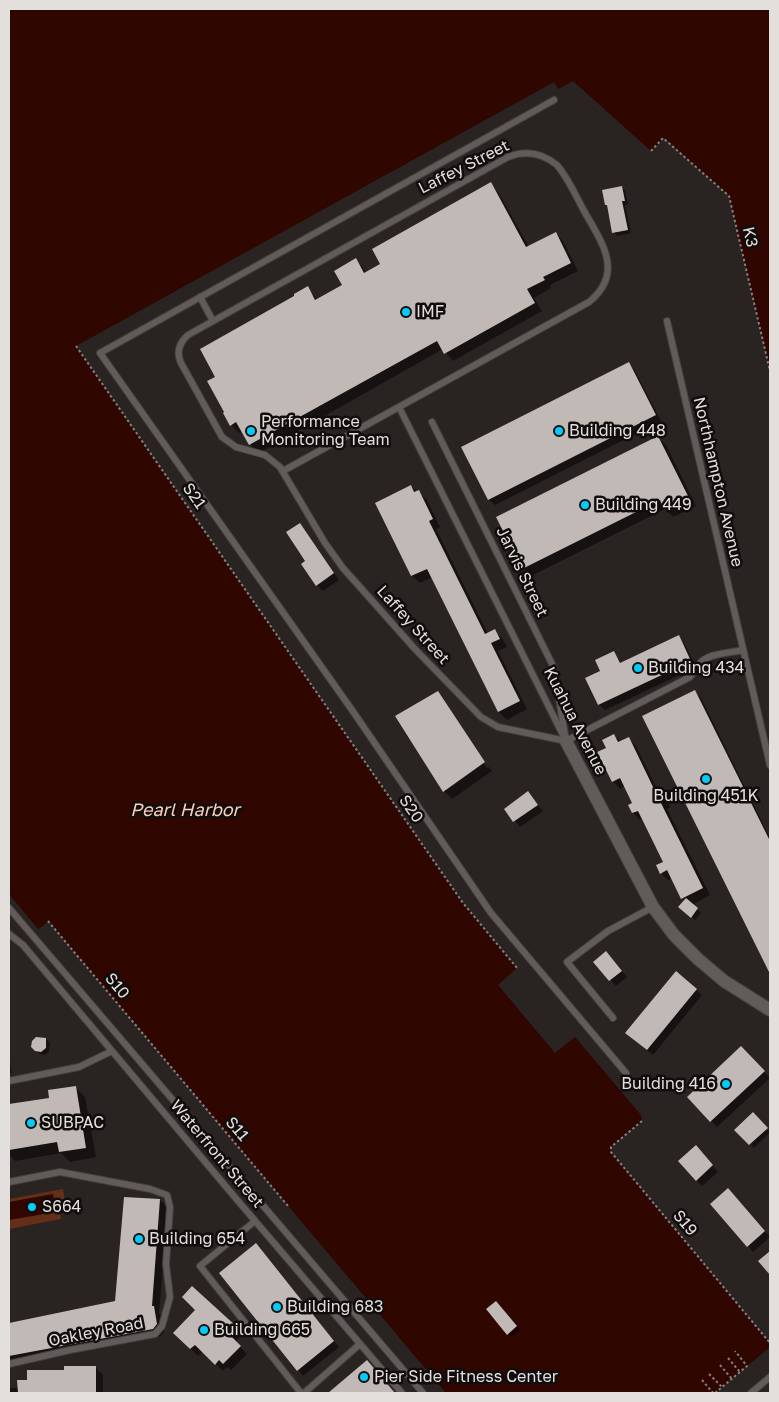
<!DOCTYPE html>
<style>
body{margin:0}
#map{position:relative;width:779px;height:1402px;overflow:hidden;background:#292321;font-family:"Golos Text",sans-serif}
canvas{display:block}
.frame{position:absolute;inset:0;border:10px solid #e2dfdd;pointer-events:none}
</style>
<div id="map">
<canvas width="779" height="1402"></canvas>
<div class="frame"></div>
</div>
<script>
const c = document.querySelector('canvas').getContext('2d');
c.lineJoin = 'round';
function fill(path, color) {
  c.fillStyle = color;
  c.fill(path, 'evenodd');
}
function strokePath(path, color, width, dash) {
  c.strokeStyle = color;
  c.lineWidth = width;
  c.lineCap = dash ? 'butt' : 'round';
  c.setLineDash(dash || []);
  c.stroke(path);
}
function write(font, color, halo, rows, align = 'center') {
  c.font = font + ' "Golos Text",sans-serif';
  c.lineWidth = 5;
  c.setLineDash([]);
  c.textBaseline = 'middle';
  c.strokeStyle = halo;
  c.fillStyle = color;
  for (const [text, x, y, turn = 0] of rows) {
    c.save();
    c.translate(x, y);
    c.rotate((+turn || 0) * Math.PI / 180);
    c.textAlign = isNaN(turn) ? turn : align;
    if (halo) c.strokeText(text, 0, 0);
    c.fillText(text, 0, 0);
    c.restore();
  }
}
const green = new Path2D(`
 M63,1189L67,1210L60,1212L61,1219L9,1229V1199Z`);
const water = new Path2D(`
 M9,9H770V371L729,196L664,138L651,151L573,81L558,89L554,82L76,346L463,903L517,968L498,985L555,1053L575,1037L641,1115L642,1121L611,1147V1152L770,1343V1347L715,1393H446L48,921L25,941L9,923Z
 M53,1194L56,1212L9,1220V1202Z`);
const pier = new Path2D(`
 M9,894L39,930L25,941L9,923Z`);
const shadow = new Path2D(`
 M490,184L498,192L529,247L555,233L563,241L578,271L550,285L551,288L534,298L542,311L453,361L443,349L259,453L251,445L243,431L239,433L231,425L216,377L296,296L307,288L318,300L344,286L356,260L367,273L382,264Z
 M622,187L625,191L628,204L625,205L631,233L617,236L614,232L609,207L606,204Z
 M628,363L634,369L661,421L495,505L489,500L463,447Z
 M658,437L666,445L696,506L673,517L665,509L531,576L523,568L498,518Z
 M411,486L427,500L440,527L436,529L488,634L494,631L502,638L507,647L498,651L527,709L507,720L499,712L432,577L420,583L412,576L376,504Z
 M300,524L305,530L339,580L323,591L317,585L307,561Z
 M679,637L684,643L695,665L687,668L688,671L605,710L599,704L602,671L614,653L622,664Z
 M695,692L701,698L770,838V971L643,717Z
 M438,693L445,700H442L487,768L489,767L492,771L452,799L444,791Z
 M614,735L621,742L628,738L636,746L657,789L665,796L670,807L667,809L710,895L692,905L701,913L695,920L684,911L685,901L673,878L668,880L661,873L664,862L643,819L640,820L633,813L629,806L634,804L625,786L620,789L613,781L607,748Z
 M528,793L543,811L520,827L506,809Z
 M611,958L627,977L616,986L595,962Z
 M696,990L702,995L653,1055L633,1039Z
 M46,1039L50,1043L49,1052L45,1055L40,1054L36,1050Z
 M747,1053L770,1078L717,1127L689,1097Z
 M9,1056L12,1073H9Z
 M75,1087L85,1097L96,1157L70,1162L61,1153L15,1161L9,1154V1105L51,1099Z
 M753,1114L770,1132L754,1148L736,1130Z
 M702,1153L718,1172L702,1186L696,1180Z
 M734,1196L770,1237L753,1252L748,1246Z
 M160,1200L168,1208L159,1313L162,1316L164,1332L161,1336L9,1365V1324L117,1302Z
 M256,1245L339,1347L303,1376L298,1370Z
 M192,1288L242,1334L235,1342L247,1354L231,1370L227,1367L223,1371L203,1351L198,1356L175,1333L196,1310Z
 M500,1306L520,1330L511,1337L508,1334Z
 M367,1362L395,1393H330Z
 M95,1367L103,1375V1393H9V1388H19L28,1381L65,1371Z`);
const building = new Path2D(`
 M491,182L526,247L556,232L571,263L543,277L545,280L527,289L535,303L444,354L437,341L249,445L236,422L230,426L223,413L224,412L207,381L215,377L200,349L294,296V294L308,286L315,300L342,285L334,271L356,258L364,273L380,264L372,249Z
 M622,186L625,201H622L628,230L612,233L607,205H605L602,190Z
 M629,362L656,415L488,500L461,447Z
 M658,436L689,498L664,510L660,500L522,569L496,517Z
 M411,485L414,492L419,490L433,519L429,521L485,634L495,629L500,639L491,643L520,701L498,712L427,569L411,576L375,503Z
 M300,523L334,573L316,586L301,564L305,561L286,532Z
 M679,635L690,659L682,662L683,665L598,705L585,678L600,671L595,660L614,651L620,663Z
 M695,690L770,841V974L642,716Z
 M438,691L485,762L443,792L395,716Z
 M614,734L618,742L629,737L654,789L658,788L664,799L660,801L703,888L681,899L667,870L660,874L656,865L663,862L638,811L632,813L628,805L632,803L620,778L612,782L597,752L606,748L602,740Z
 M528,791L538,805L513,822L504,809Z
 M686,898L698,908L691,918L678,907Z
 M606,951L622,971L609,981L593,962Z
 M676,971L697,989L647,1050L625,1033Z
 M36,1037L46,1038V1048L41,1052L35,1051L31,1047L32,1041Z
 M741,1046L765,1071L710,1122L687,1097Z
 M76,1086L86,1148L59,1152L57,1142L9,1150V1104L49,1098L48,1090Z
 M753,1112L768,1128L749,1145L734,1130Z
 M696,1145L713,1165L696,1181L678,1161Z
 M728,1188L765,1231L747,1247L710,1204Z
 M124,1197L160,1199L152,1306H154L157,1324L153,1329L9,1356V1323L115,1301Z
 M256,1243L334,1341L297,1371L219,1273Z
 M770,1251V1275L758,1261Z
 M192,1286L236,1326L229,1334L241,1346L223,1364L219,1360L215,1365L195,1345L190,1349L173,1333L195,1310L182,1297Z
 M496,1301L517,1326L507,1335L486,1309Z
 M367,1360L395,1393H328Z
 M64,1366H96V1393H18L17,1380H27V1370H64Z`);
const path = new Path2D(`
 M651,151L663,138L729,196L770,371
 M76,346L463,903L517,968
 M48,921L288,1206
 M642,1121L611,1147V1152L770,1343
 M728,1358L740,1372
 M720,1365L732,1379
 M709,1374L722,1387
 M702,1380L713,1393
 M715,1393L747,1366L735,1351`);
const service = new Path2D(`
 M554,100L100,353L352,710L491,913L626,1073
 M200,297L213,321
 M667,321L770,765
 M399,407L566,741
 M432,422L554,668L565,735
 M283,471L589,302C626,272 600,240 583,209C575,194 568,178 557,165C542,153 526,150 508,157L188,335C179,343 176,352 181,363L222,437L236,447L265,455L280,467L325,543L343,568L415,649L481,717L498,727L566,741
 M566,741L690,677C695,672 697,665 702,661C712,653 730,653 743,650
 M9,908L423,1393
 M9,934L23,945L233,1195L402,1393
 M613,1018L567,962L608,931L653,907
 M9,1081L79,1067L112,1051
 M9,1182L60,1172L150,1189L167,1195L170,1207L166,1264L170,1297L162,1326L155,1334L70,1350L9,1364
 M255,1221L200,1266L301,1393
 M304,1393L360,1344
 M751,1393L770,1377`);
const minor = new Path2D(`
 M566,741L653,907L674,935L698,959L724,981L770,1010`);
const markers = [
 [406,312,5,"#05cbf9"],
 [251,431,5,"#05cbf9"],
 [559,431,5,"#05cbf9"],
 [585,505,5,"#05cbf9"],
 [638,668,5,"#05cbf9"],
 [706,779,5,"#05cbf9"],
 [726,1084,5,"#05cbf9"],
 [31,1123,5,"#05cbf9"],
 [32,1207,5,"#05cbf9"],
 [139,1239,5,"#05cbf9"],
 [277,1307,5,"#05cbf9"],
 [204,1330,5,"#05cbf9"],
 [364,1377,5,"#05cbf9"]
];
const streetNames = [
 ["Laffey Street",464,167,-27],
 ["K3",750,237,77],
 ["Northhampton Avenue",718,482,77],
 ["S21",194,496,55],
 ["Jarvis Street",522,572,64],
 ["Laffey Street",413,625,48],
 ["Kuahua Avenue",575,721,63],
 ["S20",411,809,55],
 ["S10",117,986,50],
 ["S11",237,1129,50],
 ["Waterfront Street",217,1154,50],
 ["S19",685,1223,50],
 ["Oakley Road",96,1332,-11]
];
const poiNames = [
 ["IMF",416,312],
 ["Performance",261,422],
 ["Monitoring Team",261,440],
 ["Building 448",569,431],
 ["Building 449",595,505],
 ["Building 434",648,668],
 ["Building 451K",706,796,"center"],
 ["Building 416",716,1084,"right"],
 ["SUBPAC",41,1123],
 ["S664",42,1207],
 ["Building 654",149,1239],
 ["Building 683",287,1307],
 ["Building 665",214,1330],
 ["Pier Side Fitness Center",374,1377]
];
const waterNames = [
 ["Pearl Harbor",185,810]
];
fill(green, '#632f19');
fill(water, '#2f0600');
fill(pier, '#292321');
fill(shadow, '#0007');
fill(building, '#c0b9b6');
strokePath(service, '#433f3d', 8);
strokePath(minor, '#433f3d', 14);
strokePath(path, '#85807e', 2, [2.5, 2.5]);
strokePath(service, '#615b59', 6);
strokePath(minor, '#615b59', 12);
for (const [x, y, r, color] of markers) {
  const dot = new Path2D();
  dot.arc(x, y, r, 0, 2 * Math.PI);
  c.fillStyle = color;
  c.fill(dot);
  strokePath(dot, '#100d0c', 2);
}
write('16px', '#e2dfdd', '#100d0c', streetNames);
write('16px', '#e2dfdd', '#100d0c', poiNames, 'left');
write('italic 18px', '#fecebc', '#100d0c', waterNames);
</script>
